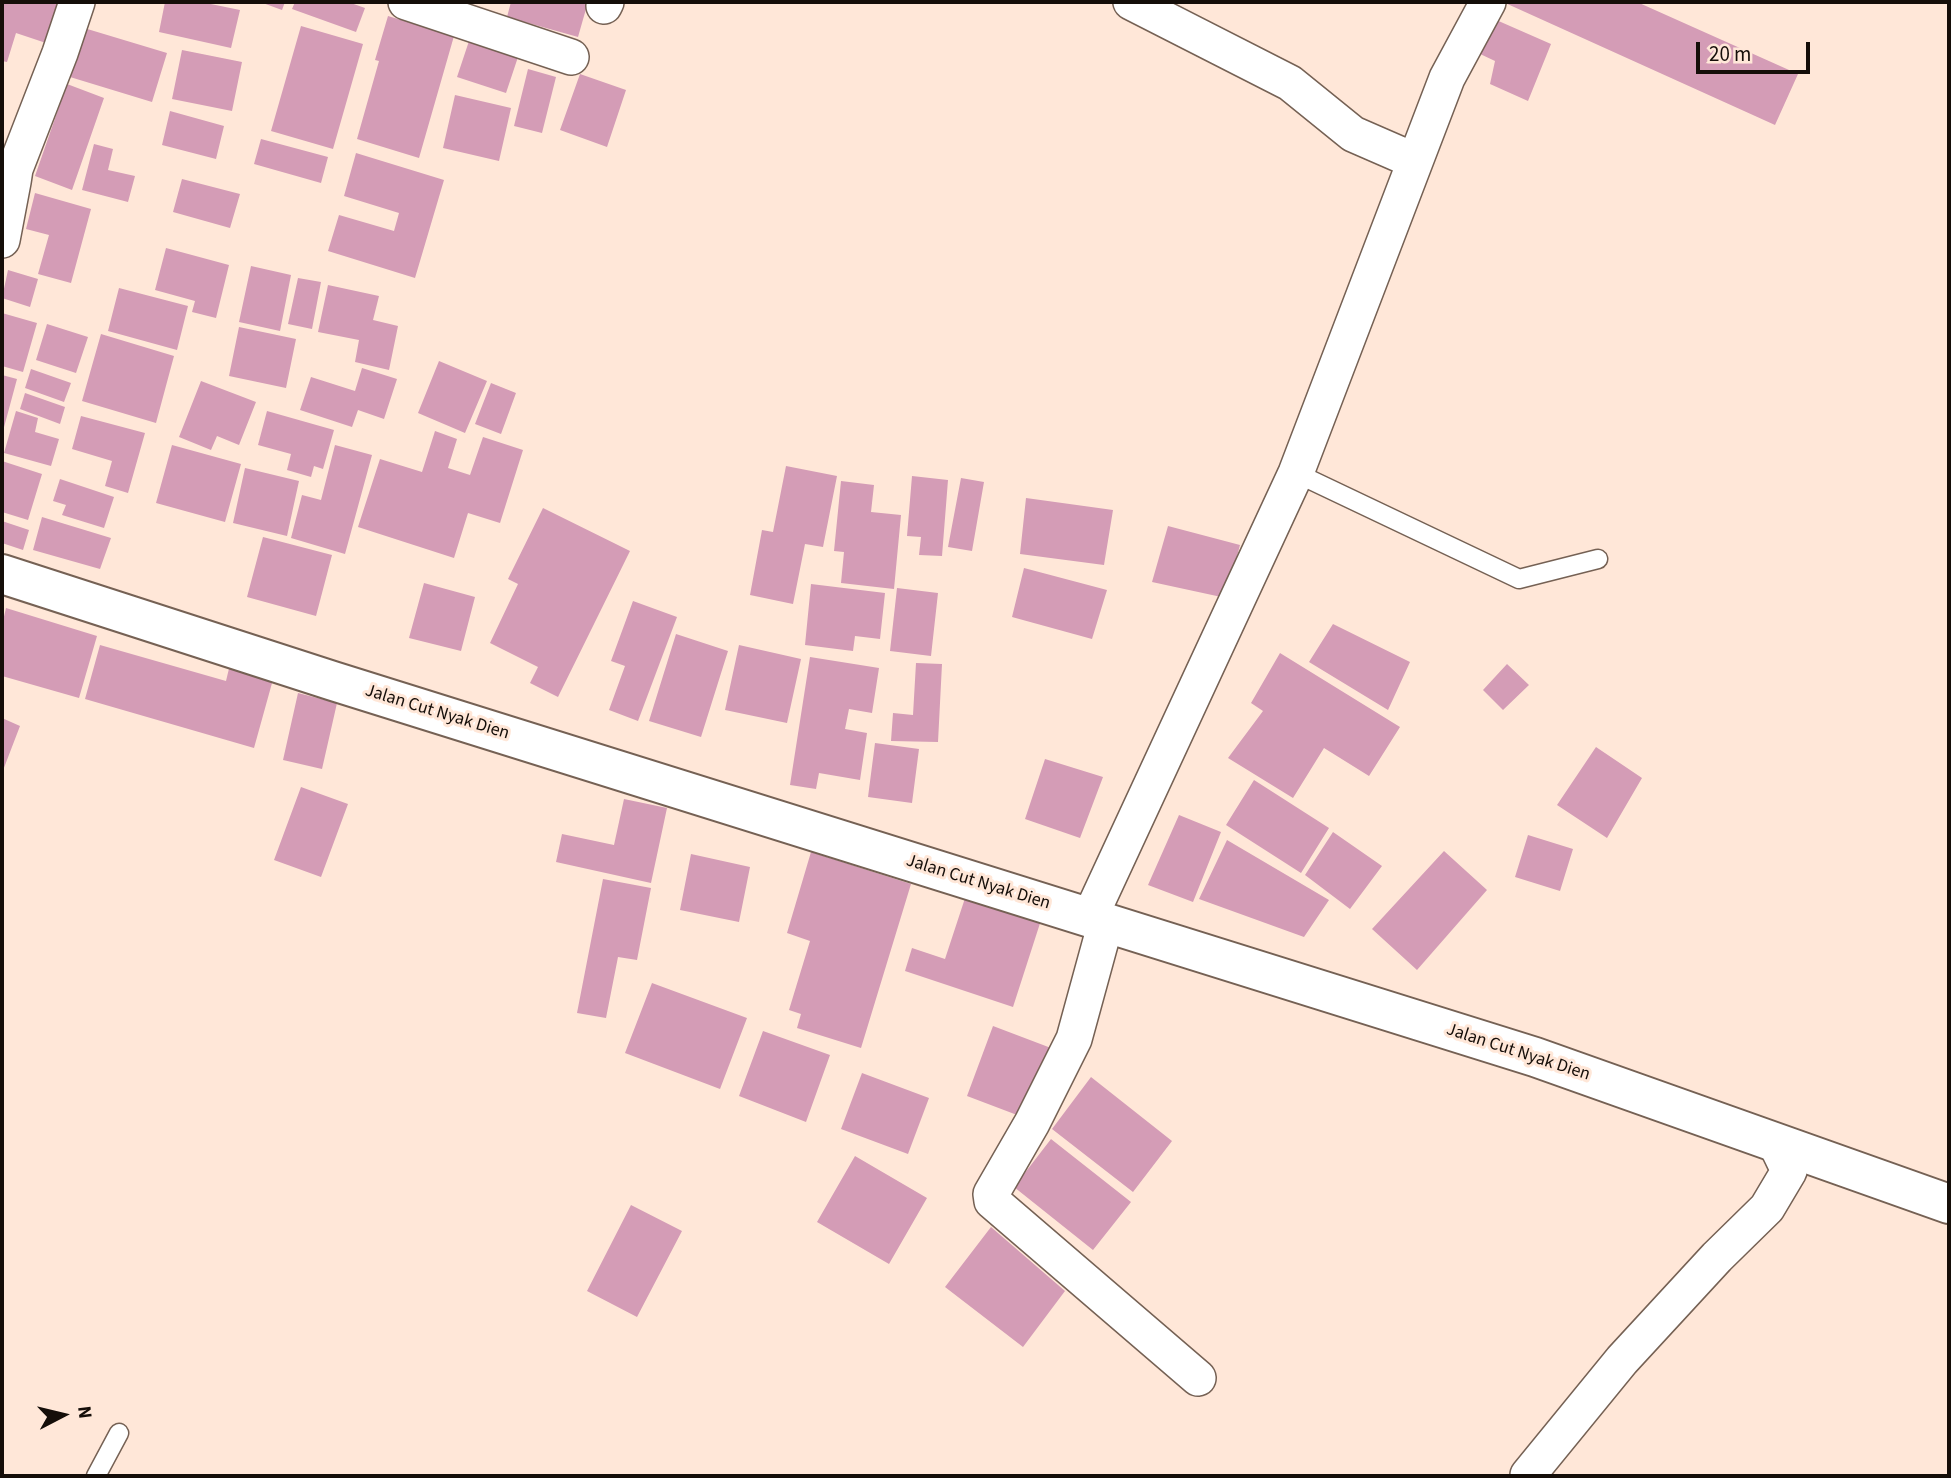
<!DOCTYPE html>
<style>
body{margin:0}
#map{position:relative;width:1951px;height:1478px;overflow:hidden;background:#ffe7d8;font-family:"Source Sans 3",sans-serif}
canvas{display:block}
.frame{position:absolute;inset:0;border:4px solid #150e09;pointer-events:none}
.north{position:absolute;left:28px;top:1380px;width:70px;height:70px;-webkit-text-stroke:5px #ffe7d8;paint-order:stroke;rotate:83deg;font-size:19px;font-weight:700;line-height:28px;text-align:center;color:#150e09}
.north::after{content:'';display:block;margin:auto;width:24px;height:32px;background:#150e09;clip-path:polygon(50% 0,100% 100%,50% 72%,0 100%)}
.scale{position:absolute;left:1696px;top:42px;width:114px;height:32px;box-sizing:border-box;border:4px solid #150e09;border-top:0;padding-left:9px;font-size:21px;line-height:24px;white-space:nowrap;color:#150e09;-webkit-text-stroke:5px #ffe7d8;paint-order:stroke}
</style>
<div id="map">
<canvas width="1951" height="1478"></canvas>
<div class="frame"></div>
<div class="north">N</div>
<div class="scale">20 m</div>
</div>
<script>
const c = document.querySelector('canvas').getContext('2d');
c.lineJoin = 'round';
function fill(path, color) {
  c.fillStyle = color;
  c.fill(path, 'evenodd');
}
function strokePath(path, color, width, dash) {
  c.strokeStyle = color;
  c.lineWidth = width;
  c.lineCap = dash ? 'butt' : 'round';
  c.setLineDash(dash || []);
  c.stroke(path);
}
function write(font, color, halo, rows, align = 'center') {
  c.font = font + ' "Source Sans 3",sans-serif';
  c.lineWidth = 6;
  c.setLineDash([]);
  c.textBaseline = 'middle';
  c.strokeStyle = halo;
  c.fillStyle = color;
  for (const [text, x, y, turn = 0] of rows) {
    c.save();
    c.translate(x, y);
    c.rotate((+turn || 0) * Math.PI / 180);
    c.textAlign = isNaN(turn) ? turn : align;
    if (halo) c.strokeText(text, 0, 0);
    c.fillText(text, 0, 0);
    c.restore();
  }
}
const building = new Path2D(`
 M2,2H50L65,7L52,45L16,33L7,62L2,61Z
 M165,2H201L240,10L231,48L159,32Z
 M260,2H285L282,10Z
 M295,2H348L365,8L356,32L292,9Z
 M511,2H588L578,37L507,17Z
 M1503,2H1637L1798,74L1775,125Z
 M388,16L454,36L419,158L357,139L379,61L375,60Z
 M1494,19L1551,44L1528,101L1490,84L1495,61L1478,53Z
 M301,26L363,44L333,149L271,131Z
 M84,28L167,53L152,102L70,77Z
 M469,41L518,57L506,93L457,77Z
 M182,50L242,62L232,111L172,99Z
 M528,69L556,77L542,133L514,126Z
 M580,74L626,90L607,147L560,130Z
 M67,84L104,98L72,190L35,176Z
 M455,95L511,108L499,161L443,148Z
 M170,111L224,126L216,159L162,145Z
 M261,139L328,157L321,183L254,164Z
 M94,144L113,149L108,170L135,176L128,202L82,190Z
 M356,153L444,180L415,278L328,251L339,215L394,231L399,213L344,196Z
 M182,179L240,194L230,228L173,212Z
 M35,193L91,209L71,283L38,274L49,235L26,229Z
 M166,248L229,265L216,318L192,312L195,301L155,290Z
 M251,266L291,275L280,331L239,322Z
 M8,270L38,279L30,307L2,298Z
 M298,278L321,282L312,329L288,324Z
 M328,285L379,296L373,320L398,326L389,370L355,362L359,340L318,332Z
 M119,288L188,306L177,350L108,331Z
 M2,313L37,323L23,372L2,366Z
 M47,324L88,337L76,373L36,360Z
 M239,327L296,339L286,388L229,376Z
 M101,334L174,356L156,423L82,401Z
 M439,361L487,381L465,433L418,413Z
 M362,368L397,379L384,419L358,410L352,427L300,410L311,377L355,391Z
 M31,369L71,383L64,402L25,388Z
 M2,375L17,379L3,431H2Z
 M201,381L256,402L239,445L217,436L211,450L179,437Z
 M491,383L516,393L501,434L475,424Z
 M25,393L65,407L60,424L20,409Z
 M16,411L38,418L35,432L59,439L51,466L4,453Z
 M267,411L334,430L323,469L314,466L311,477L287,470L291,454L258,445Z
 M81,416L145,433L128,493L105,486L112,461L72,449Z
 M435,431L457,439L448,468L470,475L483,437L523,450L500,523L468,513L454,558L358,527L380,459L422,472Z
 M172,445L241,464L225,522L156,503Z
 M335,445L372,455L345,554L291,538L302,495L321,500Z
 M2,461L42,474L28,520L2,512Z
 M786,466L837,476L823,547L805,544L793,604L750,595L762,530L773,532Z
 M245,468L299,481L287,536L233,523Z
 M912,476L948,480L942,556L919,555L921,537L907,536Z
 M961,478L984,482L972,551L948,547Z
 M60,479L114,497L104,528L62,515L66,505L53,501Z
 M841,481L874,485L871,512L901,515L894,589L841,583L844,552L834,551Z
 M1026,498L1113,510L1104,565L1020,554Z
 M543,508L630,551L558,697L530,683L538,667L490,643L518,584L508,579Z
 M42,517L111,538L100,569L33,550Z
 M2,521L29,530L23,550L2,543Z
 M1168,526L1240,545L1226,598L1152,582Z
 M263,537L332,555L316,616L247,597Z
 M1024,568L1107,590L1092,639L1012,617Z
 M424,583L475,597L461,651L409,638Z
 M811,584L885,593L880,639L855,636L853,651L805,645Z
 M897,588L938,593L931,656L890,651Z
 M633,601L677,617L638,721L609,710L625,666L611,661Z
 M6,608L97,636L79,698L2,676V625Z
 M1333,624L1410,662L1388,710L1309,662Z
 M676,634L728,651L701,737L649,721Z
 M100,645L226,681L233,652L277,665L254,748L85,699Z
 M739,645L801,659L787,723L725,710Z
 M1280,653L1400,727L1369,776L1324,748L1293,798L1228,758L1263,711L1251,703Z
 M810,657L879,668L872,713L849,709L845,729L867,733L860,780L819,773L816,789L790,785Z
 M916,663L942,664L938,742L891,741L893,713L913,715Z
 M1507,664L1529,685L1503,710L1483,690Z
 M298,693L337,703L322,769L283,760Z
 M2,718L20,726L2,773Z
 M875,743L919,749L912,803L868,797Z
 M1596,747L1642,778L1607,838L1557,805Z
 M1045,759L1103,777L1080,838L1025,819Z
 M1254,780L1329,828L1301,873L1226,825Z
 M301,787L348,804L321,877L274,860Z
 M624,799L667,808L651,883L556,862L562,834L614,845Z
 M1179,815L1221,832L1193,902L1148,885Z
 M1333,832L1382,866L1350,909L1305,875Z
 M1528,835L1573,849L1560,891L1515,877Z
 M1227,840L1329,900L1304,937L1199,899Z
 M1444,851L1487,890L1417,970L1372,929Z
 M811,852L911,884L861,1048L797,1028L801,1014L789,1010L810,941L787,933Z
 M691,854L750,867L739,922L680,910Z
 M603,879L651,888L637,960L618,957L606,1018L577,1013Z
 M968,889L1043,914L1013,1007L905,971L912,948L945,959Z
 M652,983L747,1018L720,1089L625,1053Z
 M993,1026L1051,1048L1025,1118L967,1096Z
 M763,1031L830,1055L806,1122L739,1096Z
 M862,1073L929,1098L908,1154L841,1129Z
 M1091,1077L1172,1141L1133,1192L1052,1129Z
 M1051,1139L1131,1202L1093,1250L1014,1187Z
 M855,1156L927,1198L889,1264L817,1222Z
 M631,1205L682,1231L637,1317L587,1291Z
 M991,1227L1065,1291L1023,1347L945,1287Z`);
const service = new Path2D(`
 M1296,473L1519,579L1598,559
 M96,1476L119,1433`);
const minor = new Path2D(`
 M406,2L571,57
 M1131,2L1290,83L1353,134L1415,161
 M604,6L606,2
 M2,176L13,182L2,240
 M13,182L15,169L60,53L77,2
 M1090,917L1296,473L1447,78L1488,2
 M1106,922L1074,1039L1032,1123L991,1194L992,1201L1198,1378
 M1528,1475L1622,1360L1717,1257L1767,1208L1789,1171L1776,1144`);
const tertiary = new Path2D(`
 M2,574L333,681L1535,1057L1949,1204`);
const streetNames = [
 ["Jalan Cut Nyak Dien",437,713,17],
 ["Jalan Cut Nyak Dien",978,883,17],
 ["Jalan Cut Nyak Dien",1518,1053,18]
];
fill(building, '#d49cb6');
strokePath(service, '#756154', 21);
strokePath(minor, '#756154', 38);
strokePath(tertiary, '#756154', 42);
strokePath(service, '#fff', 18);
strokePath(minor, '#fff', 35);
strokePath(tertiary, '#fff', 38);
write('18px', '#150e09', '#ffe7d8', streetNames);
</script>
